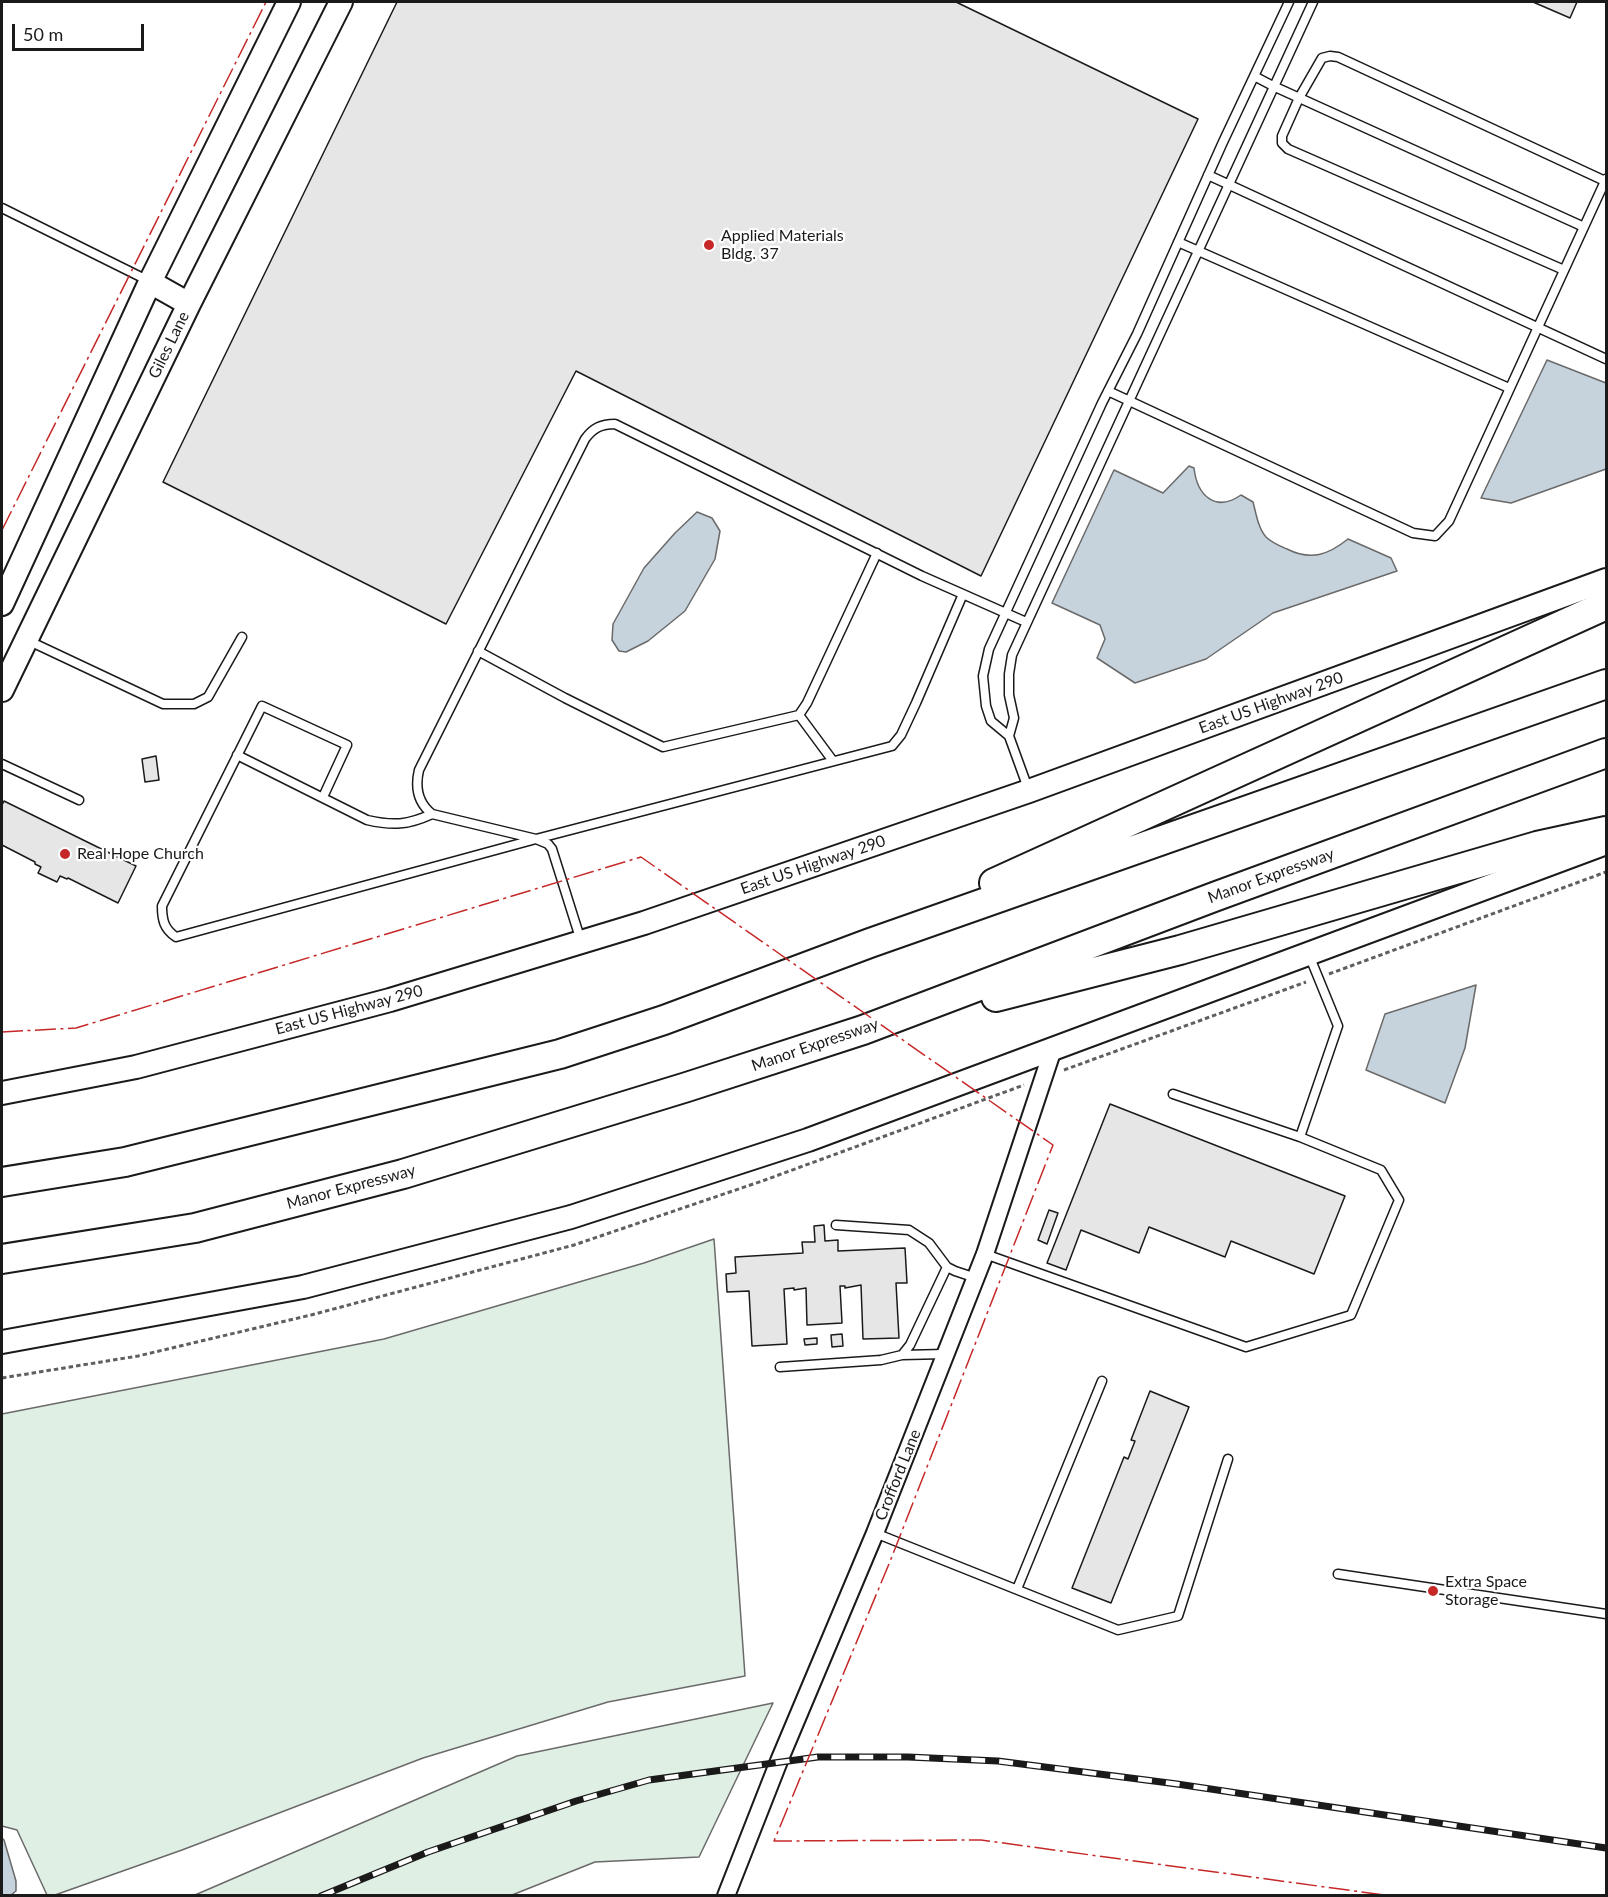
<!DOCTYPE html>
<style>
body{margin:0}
#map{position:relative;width:1608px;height:1897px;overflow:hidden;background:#fff;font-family:Lato,sans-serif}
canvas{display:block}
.frame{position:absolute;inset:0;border:3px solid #1a1a1a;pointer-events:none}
.scale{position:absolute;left:12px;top:24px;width:132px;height:27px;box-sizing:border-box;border:3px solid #1a1a1a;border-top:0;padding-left:8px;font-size:18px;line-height:21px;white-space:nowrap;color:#1a1a1a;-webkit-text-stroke:4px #fff;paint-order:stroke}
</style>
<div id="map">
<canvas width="1608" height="1897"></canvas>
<div class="frame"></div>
<div class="scale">50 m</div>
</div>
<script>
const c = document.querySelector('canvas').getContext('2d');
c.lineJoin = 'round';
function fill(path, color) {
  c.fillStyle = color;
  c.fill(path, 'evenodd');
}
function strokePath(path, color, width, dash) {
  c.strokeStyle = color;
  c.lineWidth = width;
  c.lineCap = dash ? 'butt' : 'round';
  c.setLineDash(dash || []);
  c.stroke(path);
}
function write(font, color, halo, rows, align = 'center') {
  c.font = font + ' Lato,sans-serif';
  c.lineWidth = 4.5;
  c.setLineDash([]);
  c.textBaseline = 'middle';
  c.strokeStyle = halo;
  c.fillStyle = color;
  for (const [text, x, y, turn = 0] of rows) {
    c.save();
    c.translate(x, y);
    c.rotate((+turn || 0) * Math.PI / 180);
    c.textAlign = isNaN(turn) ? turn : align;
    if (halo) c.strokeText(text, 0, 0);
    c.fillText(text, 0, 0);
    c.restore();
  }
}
const green = new Path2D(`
 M714,1239L745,1676L608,1702L423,1758L182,1850L55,1895H47L17,1830L2,1826V1414L384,1339L644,1263Z
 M773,1703L699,1857L595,1862L512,1895H195L517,1756Z`);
const water = new Path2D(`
 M1547,360L1606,383V469L1511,503L1481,498Z
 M1189,466L1194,468C1197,495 1215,513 1241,495L1253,502C1256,513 1258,528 1266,537C1272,543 1280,546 1287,549C1311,561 1328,555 1348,539L1391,558L1397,571L1273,613L1206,659L1135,683L1097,658L1105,639L1100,625L1052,603L1114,470L1163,493Z
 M697,512L712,518L720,531L715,559L685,611L648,641L626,652L619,651L612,640L613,624L644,568L675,533Z
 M1476,985L1465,1048L1445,1103L1366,1070L1385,1014Z
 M2,1838L4,1840L16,1881V1891L11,1895H2Z`);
const building = new Path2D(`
 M397,2H956L1198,119L981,576L576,371L446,624L163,482Z
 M1533,2H1577L1570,18Z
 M156,756L159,780L145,782L142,759Z
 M4,801L136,866L118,903L68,878L67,879L60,876L57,882L38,873L41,867L35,864V862L2,845V805Z
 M1110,1104L1345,1196L1314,1274L1231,1241L1225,1257L1149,1227L1139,1253L1081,1230L1066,1270L1047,1263Z
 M1049,1210L1058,1213L1047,1244L1038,1240Z
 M824,1225L825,1241L838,1240V1251L905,1248L907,1283H896L899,1338L863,1339L861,1285L845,1288V1286H840L842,1323L807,1325L806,1288L794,1290V1288L784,1289L787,1344L752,1346L749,1291L727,1292L726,1274L736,1273L735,1257L803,1253L802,1242H815L814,1226Z
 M842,1334L843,1346L832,1347L831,1335Z
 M817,1338V1344L805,1345L804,1339Z
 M1150,1391L1189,1407L1111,1603L1072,1588L1124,1457L1128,1459L1135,1441L1131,1440Z`);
const path = new Path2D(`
 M1329,974L1606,872
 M1064,1070L1306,982
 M2,1378L138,1356L311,1315L574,1245L765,1180L1024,1085`);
const lane = new Path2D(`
 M1254,76L1273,86L1584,227
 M1208,175L1606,359
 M2,208L149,281
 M1178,242L1509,388
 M1564,270L1288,149L1282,143V136L1299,98L1322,58L1330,56L1338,57L1605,181
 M1108,391L1413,533L1435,536L1449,521L1606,179
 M27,640L163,704H194L208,697L242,637
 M478,651L565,698L663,747L799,715L807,703L877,553
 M799,715L833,761
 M1009,736L1014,718L1009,695V674L1012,655L1313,2
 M237,755L367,820C393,826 408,825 432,814
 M2,764L79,800
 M1029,791L1009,736L991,721L986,706L983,676L989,649L1102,403L1137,334L1223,142L1289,2
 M323,797L347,745L262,706L162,906C162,920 164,929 176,937L536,839L892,746L901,735L916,703L963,594
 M581,941L552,849L548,844L536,839L432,814C418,803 415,787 419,770L585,439C593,428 601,424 615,424L922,576L1026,622
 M1173,1094L1300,1137
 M836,1225L909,1230L929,1243L947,1267L955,1271L976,1278
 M985,1254L1246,1347L1351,1315L1399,1200L1381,1170L1300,1137L1338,1026L1309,955
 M902,1355L945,1354
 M780,1367L881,1360L902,1355L910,1345L947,1267
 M875,1533L1118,1630L1178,1616L1228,1459
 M1338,1574L1606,1614
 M1017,1589L1102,1381`);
const street = new Path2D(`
 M726,1896L779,1761L875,1533L985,1254L1053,1049`);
const secondary = new Path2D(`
 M150,282L189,304
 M2,604L150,282L289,2
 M2,690L189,304L341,2
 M2,1093L136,1067L390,1000L644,923L1029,791L1606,580
 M2,1342L303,1287L571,1217L808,1140L1606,843`);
const highway = new Path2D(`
 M994,883L1606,605
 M996,997L1180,950L1537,846L1606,831
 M2,1182L125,1162L560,1054L664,1020L870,943L1606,684
 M2,1259L195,1228L403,1174L687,1087L863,1030L1214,897L1606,753`);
const rail = new Path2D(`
 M321,1896L428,1852L576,1801L649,1780L818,1757H908L998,1761L1177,1784L1606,1848`);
const power = new Path2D(`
 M2,530L266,2
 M2,1032L76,1028L641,857L1053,1145L891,1559L774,1841L981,1840L1391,1896`);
const markers = [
 [709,245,6,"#c62828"],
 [65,854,6,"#c62828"],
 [1433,1591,6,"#c62828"]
];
const poiNames = [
 ["Applied Materials",721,236],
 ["Bldg. 37",721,254],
 ["Real Hope Church",77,854],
 ["Extra Space",1445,1582],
 ["Storage",1445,1600]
];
const streetNames = [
 ["Giles Lane",169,345,-64],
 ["East US Highway 290",1271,703,-20],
 ["East US Highway 290",813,865,-19],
 ["Manor Expressway",1271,876,-20],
 ["East US Highway 290",349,1010,-15],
 ["Manor Expressway",815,1045,-19],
 ["Manor Expressway",351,1187,-15],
 ["Crofford Lane",898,1475,-68]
];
fill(green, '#e0efe3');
strokePath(green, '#6a6a6a', 1.5);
fill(water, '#c6d2dc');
strokePath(water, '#6a6a6a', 1.5);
fill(building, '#e6e6e6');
strokePath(building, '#1a1a1a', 1.5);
strokePath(lane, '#1a1a1a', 11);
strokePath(street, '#1a1a1a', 20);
strokePath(secondary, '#1a1a1a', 26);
strokePath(highway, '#1a1a1a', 32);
strokePath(path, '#5f5f5f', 3, [4.5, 3]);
strokePath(lane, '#fff', 8);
strokePath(street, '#fff', 16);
strokePath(secondary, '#fff', 22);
strokePath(highway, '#fff', 28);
strokePath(rail, '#1a1a1a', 7);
strokePath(rail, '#fff', 4.5, [14]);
strokePath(power, '#c62828', 1.5, [21, 4.5, 3, 4.5]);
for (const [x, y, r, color] of markers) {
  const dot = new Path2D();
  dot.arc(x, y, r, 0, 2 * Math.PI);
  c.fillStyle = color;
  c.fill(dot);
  strokePath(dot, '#fff', 2);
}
write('16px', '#1a1a1a', '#fff', poiNames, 'left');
write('16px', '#1a1a1a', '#fff', streetNames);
</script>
